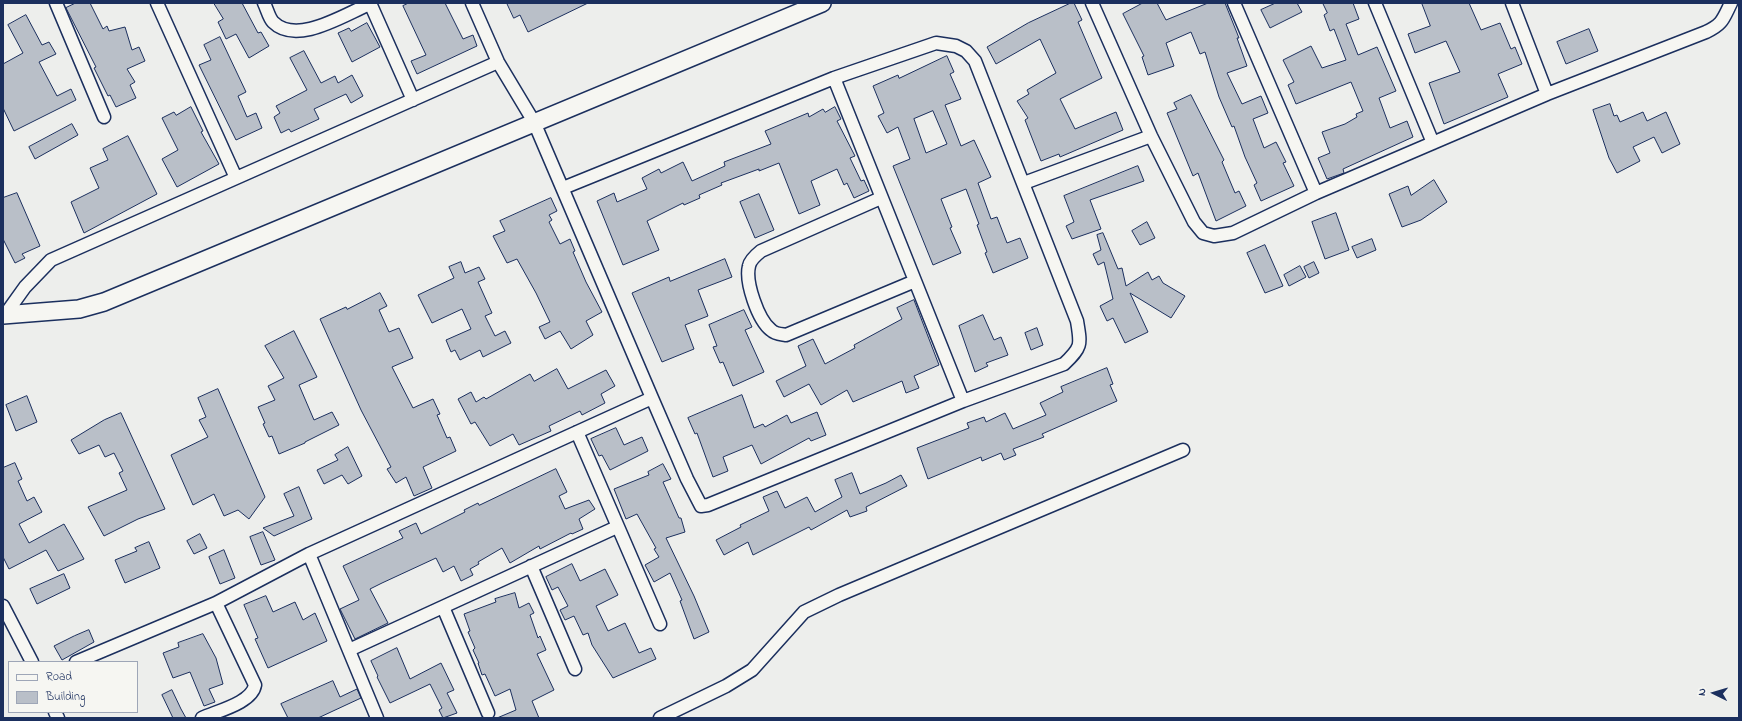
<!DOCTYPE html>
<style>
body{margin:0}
#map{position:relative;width:1742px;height:721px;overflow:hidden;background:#edeeec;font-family:"Indie Flower",sans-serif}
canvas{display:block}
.frame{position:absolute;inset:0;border:4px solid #1b2f5e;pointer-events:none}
.legend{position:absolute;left:8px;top:661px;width:130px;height:52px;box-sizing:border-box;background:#f6f6f2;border:1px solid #9ea6b7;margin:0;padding:5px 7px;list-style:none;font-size:12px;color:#1b2f5e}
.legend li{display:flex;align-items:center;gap:8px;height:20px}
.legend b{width:20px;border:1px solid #9ea6b7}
.north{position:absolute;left:1694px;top:673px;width:40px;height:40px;-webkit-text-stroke:3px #f6f6f2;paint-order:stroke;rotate:275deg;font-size:11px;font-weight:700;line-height:16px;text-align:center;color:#1b2f5e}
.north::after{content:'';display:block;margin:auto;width:14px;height:18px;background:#1b2f5e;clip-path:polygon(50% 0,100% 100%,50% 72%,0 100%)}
</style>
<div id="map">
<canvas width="1742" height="721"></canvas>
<div class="frame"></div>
<ul class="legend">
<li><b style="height:5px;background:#f6f6f2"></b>Road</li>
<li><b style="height:11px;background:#b9bfc8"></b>Building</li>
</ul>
<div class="north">N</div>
</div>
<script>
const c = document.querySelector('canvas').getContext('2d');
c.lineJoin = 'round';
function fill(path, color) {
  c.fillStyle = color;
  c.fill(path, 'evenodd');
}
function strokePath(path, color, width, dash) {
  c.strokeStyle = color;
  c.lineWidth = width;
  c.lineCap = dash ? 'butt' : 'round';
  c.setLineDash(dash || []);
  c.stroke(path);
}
const building = new Path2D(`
 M76,3H90L103,29L107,26L109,31L125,27L132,50L139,47L145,61L127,69L135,82L130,85L136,98L116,107L110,95L108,96L94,68L96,67L66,8Z
 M214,3H242L258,33L261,32L269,46L249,58L236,34L226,39L218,22L223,19Z
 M409,3H445L463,39L473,35L477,46L417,74L411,61L426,55L403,6Z
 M507,3H588L528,32L520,15L514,18Z
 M1071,3H1074L1082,20L1078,22L1102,78L1060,99L1075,129L1116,112L1123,130L1060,157L1059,154L1041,161L1025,120L1028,118L1017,101L1029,94L1027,90L1056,73L1040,39L996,64L987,47L1028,23Z
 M1143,3H1157L1166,20L1208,3H1225L1239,38H1237L1247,66L1227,73L1242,104L1261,96L1268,113L1253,119L1264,148L1276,142L1286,162L1283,163L1294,186L1261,201L1254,185L1257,183L1245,157L1234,126L1232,127L1219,97L1205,52L1200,54L1191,32L1166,43L1174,66L1148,75L1142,57L1144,56L1123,14Z
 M1276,3H1297L1302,12L1270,28L1261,10Z
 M1323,3H1353L1359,19L1346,24L1358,55L1377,47L1396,91L1379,98L1390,128L1407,121L1413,137L1343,169L1344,173L1327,179L1318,158L1330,153L1322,132L1345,124L1357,117L1356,114L1363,111L1351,82L1296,104L1288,85L1294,82L1283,60L1311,46L1322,68L1346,60L1334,29L1330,31L1324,15L1327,13Z
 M1422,3H1469L1481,30L1500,23L1511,49L1515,47L1522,64L1498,74L1508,97L1444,124L1429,83L1460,72L1446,41L1415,53L1408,34L1430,26Z
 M26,15L42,45L49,42L56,54L39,62L57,96L71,89L76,100L14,131L3,108V64L23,53L8,25Z
 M367,23L380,47L352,62L338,33L349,28L351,31Z
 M1589,29L1598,51L1566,64L1557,42Z
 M220,37L246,92L238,96L247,117L256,113L262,128L236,140L199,65L211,60L204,45Z
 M304,51L321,83L335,76L338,83L352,75L363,96L351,103L346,94L314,109L319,119L291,132L289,129L281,133L274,117L280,113L276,106L307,90L290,58Z
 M947,56L954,72L950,74L961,99L945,105L961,146L974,140L991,177L978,183L991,219L997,217L1007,243L1020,238L1028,258L993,273L985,253L987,252L977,225L979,224L966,189L941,199L952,227L950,228L961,253L933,265L893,166L910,159L898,127L887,133L878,116L884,113L873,86L898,75L899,78ZM933,111L947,144L926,153L914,119Z
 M1191,95L1224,160L1222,162L1235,193L1239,191L1246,206L1216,221L1198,173L1193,176L1167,113L1177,109L1174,103Z
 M1610,104L1614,116L1617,115L1620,122L1643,112L1647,121L1666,112L1680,144L1662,153L1654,137L1633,147L1640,161L1617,173L1609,158L1593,110Z
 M191,107L203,131L201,132L219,164L177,187L162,159L178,150L162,118L174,112L176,115Z
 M835,107L841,119L837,121L855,156L850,158L861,181L864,180L869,191L854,198L847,183L844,185L837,169L811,181L820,205L799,214L779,163L759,171V169L721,183L722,185L699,195L700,198L684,205L683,203L647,221L659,250L623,265L597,201L614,193L617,202L647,189L642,178L659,169L661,173L683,162L692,181L725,166L724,162L771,144L765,131L808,113L809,117L823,109L825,112Z
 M72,124L78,135L35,159L29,147Z
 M128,136L157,194L84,233L71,202L99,188L90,168L108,160L103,149Z
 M1138,166L1144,181L1090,200L1101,229L1072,239L1066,226L1074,222L1064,196Z
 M1434,180L1447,202L1421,220L1402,227L1389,194L1408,186L1411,195Z
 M17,193L40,246L22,254L25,258L15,263L3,239V198Z
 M759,194L774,230L755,238L740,202Z
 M551,198L557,211L549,215L552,220L549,222L560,244L570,239L575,251L573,252L586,282L602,312L586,321L593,335L571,349L560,331L545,339L539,327L550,322L536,293L517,259L507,263L493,236L505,231L500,221Z
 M1336,213L1349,250L1325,259L1312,222Z
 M1147,222L1155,238L1140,245L1132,231Z
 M1103,233L1118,269L1122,268L1126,286L1148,272L1152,280L1159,276L1163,283L1185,296L1171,318L1130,293L1148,332L1125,343L1113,318L1107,321L1100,306L1113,299L1104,262L1098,265L1093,254L1101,250L1097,235Z
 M1372,239L1376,250L1357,258L1352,247Z
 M1265,245L1283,286L1265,293L1247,253Z
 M725,259L732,277L698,290L708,316L685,325L694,349L662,362L632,293L669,277L670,281Z
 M461,262L465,273L479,267L485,279L478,282L492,313L485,316L495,336L505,331L511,343L483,357L480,350L460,360L455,350L451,352L446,340L471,329L462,309L432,323L418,295L454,278L449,267Z
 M1314,262L1319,273L1309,278L1304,267Z
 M1300,266L1306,277L1289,286L1284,275Z
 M380,293L387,306L379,310L389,332L399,328L413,358L392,367L413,408L433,399L440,414L437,415L447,438L450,437L456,451L423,467L432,488L414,496L406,477L396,483L387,469L391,467L361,410L320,319L346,307L347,309Z
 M914,300L939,365L914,376L919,388L906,393L902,381L853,402L847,390L821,405L809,384L784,397L776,381L806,366L798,346L813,339L825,364L855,348L854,345L902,319L897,308Z
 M744,310L752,327L745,330L764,372L733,386L723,362L720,363L713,347L717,346L709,325Z
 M983,315L994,340L1001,337L1008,355L986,363L988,366L975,372L959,326Z
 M1037,328L1043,345L1031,350L1025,333Z
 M294,331L317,377L299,385L314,420L332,412L339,425L305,442V443L279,454L272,436L269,437L263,424L265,423L258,407L275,400L268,386L284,378L265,346Z
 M1107,368L1113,384L1110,385L1117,401L1042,434L1044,437L1013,449L1016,455L1004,460L1001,453L982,461L981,457L928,479L917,448L969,428L967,423L984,417L986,422L1005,413L1013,429L1046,415L1040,403L1063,392L1061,387Z
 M557,369L568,389L606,370L615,386L601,394L605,403L582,415L580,411L549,426L551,431L519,445L513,434L490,446L475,422L471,424L458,399L471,392L476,402L484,397L486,399L530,374L534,381Z
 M218,389L265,497L249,519L238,510L224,516L214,494L193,505L171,455L208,437L199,420L206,417L198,398Z
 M742,395L754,428L763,424L765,427L787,415L791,423L817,412L826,435L811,441L809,438L761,464L752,445L723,457L728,471L713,477L697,433L695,434L688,418Z
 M27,396L37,422L16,431L6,405Z
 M121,413L165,509L138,519L104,536L88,507L127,490L119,473L123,471L114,453L105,457L99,445L79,454L71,440L104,420Z
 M616,428L624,445L642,437L648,451L610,470L602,455L599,456L591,439Z
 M348,447L362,476L348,484L342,475L324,484L317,470L338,460L335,455Z
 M15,463L22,479L18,481L27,501L34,497L42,512L19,524L29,543L64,524L84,559L58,571L46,550L9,569L3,557V468Z
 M663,464L671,479L663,482L679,518H681L685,532L666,538L694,596L709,632L694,639L680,601L682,600L670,573L654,582L645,565L659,557L654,549L656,548L637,514L626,519L614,489L649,475L648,472Z
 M556,469L567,492L559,496L565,509L589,500L595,509L579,519L583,529L572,534L571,533L540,549L539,546L510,563L502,548L478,562L479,564L470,569L473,575L461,581L454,566L443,572L436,558L382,583L370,589L388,623L355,639L340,609L359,600L343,566L403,538L399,531L416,523L421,534L465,512L464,510L478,503L479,505Z
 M852,473L860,494L886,483L901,475L907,486L866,507L867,511L850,517L847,510L811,530L809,527L753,555L748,542L724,555L716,540L741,527L740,525L769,511L763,497L777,491L785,508L807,497L815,512L842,497L835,480Z
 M299,487L312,519L274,536L263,528L294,516L284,494Z
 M263,532L275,560L261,565L250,537Z
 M200,534L207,548L194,554L187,541Z
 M149,542L160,568L125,583L115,560L137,551L135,548Z
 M224,550L235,578L220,584L209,557Z
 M572,564L580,581L605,569L618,595L596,606L608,631L625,623L639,653L651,648L656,659L613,678L592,645L588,633L583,635L574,616L565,620L560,610L568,606L558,587L552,590L546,577Z
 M64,574L70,588L37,604L30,589Z
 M515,593L519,608L529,603L534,613L530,615L538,638L540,636L546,650L537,654L554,690L532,701L539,718H497L516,710L510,689L495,696L485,674L482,675L478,663H479L473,650L475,648L468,632L470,631L464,614L496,602L495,599Z
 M266,596L273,612L295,602L303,620L315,613L327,641L268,668L255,639L258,638L244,605Z
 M89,630L94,642L62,660L54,646L74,636Z
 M203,634L216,658L223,684L209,689L215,702L204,706L190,672L173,678L163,653L179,647L178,643Z
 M397,648L410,679L441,663L454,690L447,693L457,713L443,718L439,710L442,708L430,684L390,703L377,677L378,676L371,661Z
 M333,681L340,697L357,689L361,698L318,718H288L281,704Z
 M172,690L181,709L186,718H173L162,695Z`);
const street = new Path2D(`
 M56,3L104,117
 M157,3L236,178
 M264,3C267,9 269,18 273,22C297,46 345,14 370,4
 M370,3L413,100
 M472,3L498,62L534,122L652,398L687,479L701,506L708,505L963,401L1064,364C1082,347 1081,345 1077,321L975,61L966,51L956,46L936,43L834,78L563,188
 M1092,3L1151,136L1194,222L1203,233L1214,236L1233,233L1316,193L1547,94L1706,32C1723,24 1723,19 1731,3
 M1234,3L1316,193
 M1375,3L1433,143
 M1512,3L1547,94
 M834,78L963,401
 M1024,183L1151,136
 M881,198L761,251C756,255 750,260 749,266C745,282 758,320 771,330C775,334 780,334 786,335L915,281
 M5,315L25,287L51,260L498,62
 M577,432L660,624
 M309,554L377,718
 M531,566L575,669
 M3,606L32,662
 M443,607L488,713
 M349,650L617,527
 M76,662L216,603L309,554L652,398
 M55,712L58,718
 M202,718C217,711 252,703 255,685L216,603
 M660,718L726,686L752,670L804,612L839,595L1183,450`);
const secondary = new Path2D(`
 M3,315L79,309L104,302L822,3`);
fill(building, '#b9bfc8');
strokePath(building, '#1b2f5e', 1);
strokePath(street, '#1b2f5e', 15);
strokePath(secondary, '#1b2f5e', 20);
strokePath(street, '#f6f6f2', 12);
strokePath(secondary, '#f6f6f2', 17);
</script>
